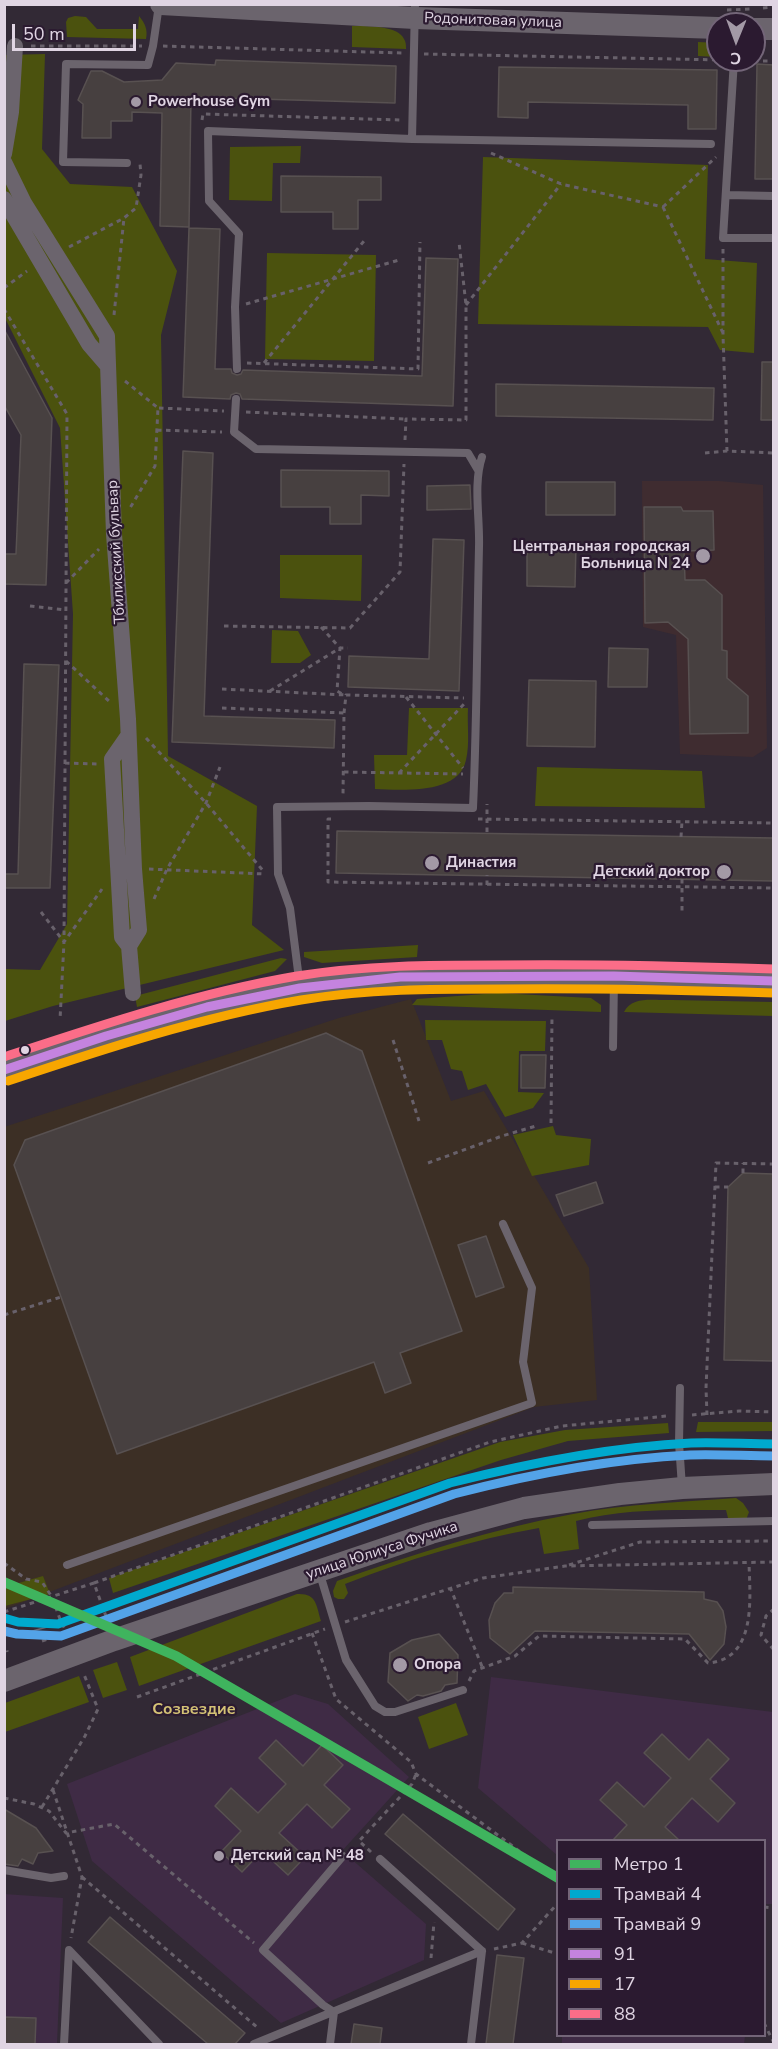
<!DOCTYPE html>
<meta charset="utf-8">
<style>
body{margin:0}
#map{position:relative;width:778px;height:2049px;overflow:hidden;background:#322935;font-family:"Nunito Sans",sans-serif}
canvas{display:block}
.frame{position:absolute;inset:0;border:6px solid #e0d5e3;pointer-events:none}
.legend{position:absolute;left:556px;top:1839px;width:210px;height:198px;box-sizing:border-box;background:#2b1a30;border:2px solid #736578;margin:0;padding:8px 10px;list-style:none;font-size:18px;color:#e0d5e3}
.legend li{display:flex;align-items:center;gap:12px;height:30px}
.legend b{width:30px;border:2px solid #736578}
.north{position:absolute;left:706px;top:12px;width:60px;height:60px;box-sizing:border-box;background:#2b1a30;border:2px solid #736578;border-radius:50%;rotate:181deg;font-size:16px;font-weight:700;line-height:24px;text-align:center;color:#e0d5e3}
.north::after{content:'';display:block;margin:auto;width:21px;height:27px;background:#a399a6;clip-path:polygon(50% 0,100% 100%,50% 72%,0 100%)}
.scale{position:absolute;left:12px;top:24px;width:124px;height:27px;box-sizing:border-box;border:3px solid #e0d5e3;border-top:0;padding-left:8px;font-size:18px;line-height:21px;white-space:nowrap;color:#e0d5e3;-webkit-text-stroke:4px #2b1a30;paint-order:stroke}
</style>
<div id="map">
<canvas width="778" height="2049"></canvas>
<div class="frame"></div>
<ul class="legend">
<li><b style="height:8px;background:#3fb45e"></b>Метро 1</li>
<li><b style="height:8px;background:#00a9ce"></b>Трамвай 4</li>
<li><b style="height:8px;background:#53a3e8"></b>Трамвай 9</li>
<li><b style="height:8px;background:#c483df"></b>91</li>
<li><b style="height:8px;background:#f7a600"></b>17</li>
<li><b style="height:8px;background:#fb6d88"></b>88</li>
</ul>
<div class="north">С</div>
<div class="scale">50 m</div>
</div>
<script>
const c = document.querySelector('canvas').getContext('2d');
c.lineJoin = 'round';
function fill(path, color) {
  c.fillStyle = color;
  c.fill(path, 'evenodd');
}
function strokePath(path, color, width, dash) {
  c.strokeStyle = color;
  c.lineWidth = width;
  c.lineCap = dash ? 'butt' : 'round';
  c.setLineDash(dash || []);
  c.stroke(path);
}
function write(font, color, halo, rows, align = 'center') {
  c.font = font + ' "Nunito Sans",sans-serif';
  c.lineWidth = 4.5;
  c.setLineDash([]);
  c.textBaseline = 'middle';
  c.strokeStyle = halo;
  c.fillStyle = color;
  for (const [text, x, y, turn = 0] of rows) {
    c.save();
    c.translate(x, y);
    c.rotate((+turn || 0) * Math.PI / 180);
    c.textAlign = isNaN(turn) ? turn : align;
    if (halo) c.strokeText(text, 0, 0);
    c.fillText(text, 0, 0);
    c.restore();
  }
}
const commercial = new Path2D(`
 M411,999L451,1101L484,1091L589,1268L597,1400L534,1407L5,1609L4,1127L339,1018Z`);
const built = new Path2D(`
 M491,1677L773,1712V1904H765L764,1840H558L557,1855L478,1788Z
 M295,1694L328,1704L409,1777L342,1851L426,1924L424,1960L281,2023L92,1861L67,1784Z
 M4,1894L63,1898L57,2044H5Z
 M562,2036H745L744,2044H562Z`);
const medical = new Path2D(`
 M642,481H719L763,485L767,748L753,757L680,754L676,635L643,627Z`);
const green = new Path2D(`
 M75,16L86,17L97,29H138L139,16C145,23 148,30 146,39L67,37L66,22L68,18Z
 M352,26C365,26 398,25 404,39C406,42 406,45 406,49L352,47Z
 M698,42L718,43V57L698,56Z
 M45,54L42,149L70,184L132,187L177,271L161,335L168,756L257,806L252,925L284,950L53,1006L5,1021V969L40,970L67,924L73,614L60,428L5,318V55Z
 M301,146L300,163H273L272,201L229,200L230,147Z
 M483,157L708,165L705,259L757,263L754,353L720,350L708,327L478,324Z
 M267,253L376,255L374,361L265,359Z
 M280,555H362L361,601L280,598Z
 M272,630L298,631L311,655L300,663H271Z
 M409,708H468C467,725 470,744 466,760C459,795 401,790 375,789L374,755H407Z
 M537,767L702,771L705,808L535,806Z
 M418,945L417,957L322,963L304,957V952Z
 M281,958L287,959L275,971L137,1007L135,996Z
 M498,993L591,998L601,1005V1012L412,1005L417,999Z
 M672,1000L773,1002V1016L624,1012C632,995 656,1001 672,1000Z
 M425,1020L546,1021L545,1051H519L518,1092L544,1093L533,1108L505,1117L486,1084L468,1090L462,1071L451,1069L442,1040H426Z
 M553,1126L556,1135L591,1139L589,1165L532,1176L513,1135Z
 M698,1422H773V1431L696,1432Z
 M668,1423L669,1433L568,1441L501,1460L113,1593L109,1578L500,1442L565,1430Z
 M736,1498L743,1503L749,1512L746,1520L728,1518L726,1510C675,1510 625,1508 576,1521L579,1549L544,1554L539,1528C472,1540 408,1559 345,1584L348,1593L344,1599H338L334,1597L333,1591L337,1581C414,1554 492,1529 573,1514C627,1504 681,1502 736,1498Z
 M43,1576L50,1594L5,1606V1587Z
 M297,1594C317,1593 316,1605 321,1621L139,1686L130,1657Z
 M117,1662L127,1690L103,1698L93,1670Z
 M79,1676L89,1702L5,1732V1703Z
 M456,1703L468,1735L429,1749L418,1717Z`);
const building = new Path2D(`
 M216,60L396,66L395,103L191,97L189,227L160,226L162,113L132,112V121H111V138H82L83,104L78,100L91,71H102L124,82L162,80L176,63L215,65Z
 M757,64L774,65V179H755Z
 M499,67L717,70L716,129H688V105L528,102V118L498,117Z
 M281,176L381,177V200H358V229H333V212H281Z
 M189,228L220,229L215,369H231L232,373L237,375L241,374L243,370L422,376L426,258L458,259L453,406L242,399L240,394L236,393L231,395L230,399L183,397Z
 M4,329L52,418L46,585L4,584V554H16L21,435L4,405Z
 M762,362H774V420H761Z
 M496,384L714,388L713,420L496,416Z
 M183,451L213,453L204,716L335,720L334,748L172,742Z
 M281,470L389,471V496L361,495V524H330V507H281Z
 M546,482H615V515H546Z
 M470,485L471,509L427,510V486Z
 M644,507H681L683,511H713L714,550L684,551L685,580H705L722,595V650L727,651V678L748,696V733L690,734L688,639L668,622L645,623Z
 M433,539L464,540L459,691L348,687L349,656L429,659Z
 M527,543L576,544L575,587L527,586Z
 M609,648L648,649L647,687H608Z
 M24,664L59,665L50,888H4V874H18Z
 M529,680L596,681L595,747L527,746Z
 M337,831L774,838V881L336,873Z
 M326,1033L362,1051L462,1331L400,1353L411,1383L385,1393L374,1362L117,1454L14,1165L25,1140Z
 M521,1055H546L545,1088H521Z
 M743,1173L774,1174V1361L724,1360L728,1187Z
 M596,1182L603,1203L564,1216L556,1195Z
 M486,1236L504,1287L476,1297L458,1245Z
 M513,1587L704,1592V1599L717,1602L723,1611L726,1627L724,1644L710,1660L689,1634L535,1631L510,1654L490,1638L489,1620L495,1603L504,1593H513Z
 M439,1634L458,1655L457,1683L445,1685L441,1691L423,1696L417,1695L408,1701L388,1682L390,1653L412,1640Z
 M662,1734L689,1760L708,1739L729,1759L710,1779L735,1803L718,1822L692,1798L665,1827L679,1840H613L627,1825L600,1800L617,1782L644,1807L671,1778L644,1753Z
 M276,1740L303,1766L322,1745L343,1765L324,1785L350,1809L332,1828L307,1804L279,1833L305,1857L288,1875L262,1851L242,1872L221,1852L241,1831L215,1806L231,1788L258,1813L286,1784L259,1758Z
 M4,1809L36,1828L53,1851L38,1853L33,1864L22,1859L18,1866L4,1864Z
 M403,1814L515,1909L498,1930L385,1834Z
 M110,1917L245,2033L235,2044H208L88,1942Z
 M497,1955L524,1958L513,2044H486Z
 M4,2017L36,2018L35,2044H4Z
 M354,2024L382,2028L380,2044H351Z`);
const path = new Path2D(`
 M763,8L774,7
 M727,10L751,9
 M31,46H142
 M163,46L403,53
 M424,54L724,60
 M745,61H774
 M202,120L203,114L400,120
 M491,153L561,184L663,207
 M663,207L723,333
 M663,207L716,157
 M69,247L124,218L136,208L141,175L140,164
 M723,249V335L727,451
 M4,288L27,271
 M246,304L399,260
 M466,305L561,184
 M4,309L67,414L64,942L60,1020
 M114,315L124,218
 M247,363L418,369L420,242
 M264,363L364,241
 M125,381L158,408L155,466L130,508
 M159,408L224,411
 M246,412L406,419
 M157,430L222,432
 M405,440L406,419L466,420V305L459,242
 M705,453L727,451L774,453
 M66,583L99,549
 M30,606L65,610
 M224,626L350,628L400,572L404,464
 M321,627L340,648L337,691L344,695
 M66,661L110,702
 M222,689L346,695
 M270,691L340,648H348
 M406,697L463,768
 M222,708L344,713L343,795
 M344,713L346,695L464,698
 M146,738L206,803L265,873
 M65,763L98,764
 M344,772L463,774
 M399,773L464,704
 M331,819H328V882L774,888
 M478,819L774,823
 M487,832V804
 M681,837L682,821
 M149,869L265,874
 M682,879V911
 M487,885V875
 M154,899L167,869L206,803L220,767
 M41,912L64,942L102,889
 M393,1040L419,1121
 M551,1123L552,1015
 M428,1163L502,1136L536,1126
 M743,1173V1163
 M715,1187H728
 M4,1315L61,1297
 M692,1415L739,1411L774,1412
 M707,1415L706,1388L716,1163L774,1164
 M4,1563L26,1579L42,1582L52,1597L61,1622L70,1638
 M569,1565L640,1542L774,1541
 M94,1583L490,1442L562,1426L667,1416
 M450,1587L483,1669
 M774,1609L766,1616L761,1635L774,1650
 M4,1612L94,1583L108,1622
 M345,1622L483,1578L565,1566L774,1562
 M312,1633L336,1699L411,1762L416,1774L558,1880
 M42,1641L68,1632
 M469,1681L474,1671L515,1656L539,1636L685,1639L708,1663C757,1659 750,1598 749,1563
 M137,1697L325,1629
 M53,1790L82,1877L71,1938
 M4,1798L34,1804L49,1811L66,1833L114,1824L254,1943
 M42,1807L85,1736L98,1709L83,1672
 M371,1852L359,1841L412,1784L416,1774
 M82,1877L258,2028
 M764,1907L774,1908
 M522,1943L558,1954
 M494,1949L522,1943L558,1903
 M431,1958L434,1922
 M764,2023L774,2043`);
const lane = new Path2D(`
 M415,4L412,139L711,144
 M734,60L723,238H774
 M127,163L63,162L66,64L148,65L153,46L159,5
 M727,195L774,196
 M237,369L235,307L239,234L209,201L208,131L412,139
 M236,399L234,432L256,449L468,453L478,470
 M300,987L290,908L278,874L277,807L369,806L473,808C477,721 477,634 479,547C480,518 473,484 482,457
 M613,1047L614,978
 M680,1388L679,1443L682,1487
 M592,1525L774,1521
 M67,1565L532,1403L523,1362L532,1288L503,1224
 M319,1571L346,1660L375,1706L385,1712H395L463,1690
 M4,1870L51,1878L64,1876
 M64,2044L69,1950L159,2044
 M254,2044L482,1951L380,1859
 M330,2044L334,2012L323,2005L263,1950L343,1856
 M471,2044L482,1951`);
const street = new Path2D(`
 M4,154L11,112L15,46
 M4,162L24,203L107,336L114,534L128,719L134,869L139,930L129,946L133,993
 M4,199L89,344L108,366
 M128,736L112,759L122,937L129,946`);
const secondary = new Path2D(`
 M161,4L415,18L718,28
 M754,29H774
 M4,1070L106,1036L207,1007L300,988L400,977L614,976L774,981
 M4,1681L114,1640L431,1533L524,1508L620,1494L682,1488L774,1484`);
const tram = new Path2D(`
 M4,1621L18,1622
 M4,1634L18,1635L58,1624
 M4,1652L8,1651`);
const bus1 = new Path2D(`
 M4,1070L106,1036L207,1007L300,988L400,977L614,976L774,981`);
const bus2 = new Path2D(`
 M8,1081C104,1049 201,1017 301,1000C367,989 434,989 501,989C592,988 682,990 774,993`);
const bus3 = new Path2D(`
 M4,1057C101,1025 197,993 297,976C365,965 433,965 501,965C592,964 683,966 774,969`);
const tram1 = new Path2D(`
 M4,1618L18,1622L58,1624L450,1483C529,1463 609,1447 691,1443C718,1442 746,1444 774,1444`);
const tram2 = new Path2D(`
 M4,1631L17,1634L61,1636L454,1494C531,1474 610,1459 690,1455C718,1454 746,1456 774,1456`);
const metro1 = new Path2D(`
 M4,1582L176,1656L558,1878`);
const markers = [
 [136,102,6,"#a399a6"],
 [703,556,8,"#a399a6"],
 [432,863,8,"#a399a6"],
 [724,872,8,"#a399a6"],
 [25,1050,5,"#e0d5e3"],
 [400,1665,8,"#a399a6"],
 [219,1856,6,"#a399a6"]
];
const streetNames = [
 ["Родонитовая улица",493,21,2],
 ["Тбилисский бульвар",117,552,-93],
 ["улица Юлиуса Фучика",382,1551,-18]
];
const poiNames = [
 ["Powerhouse Gym",148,102],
 ["Центральная городская",690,547,"right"],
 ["Больница N 24",690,564,"right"],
 ["Династия",446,863],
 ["Детский доктор",710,872,"right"],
 ["Опора",414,1665],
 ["Детский сад № 48",231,1856]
];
const neighbourhoodNames = [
 ["Созвездие",194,1710]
];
fill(commercial, '#3c2f25');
fill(built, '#3f2b45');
fill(medical, '#3f2c30');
fill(green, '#4b520e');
fill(building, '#474040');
strokePath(building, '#585151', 1.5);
strokePath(path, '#68616b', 3, [4.5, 4.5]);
strokePath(lane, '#6b646d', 8);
strokePath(street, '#6b646d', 16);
strokePath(secondary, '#6b646d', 22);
strokePath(tram, '#6a646c', 1.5);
strokePath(bus1, '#c483df', 9);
strokePath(bus2, '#f7a600', 9);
strokePath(bus3, '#fb6d88', 9);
strokePath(tram1, '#00a9ce', 9);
strokePath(tram2, '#53a3e8', 9);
strokePath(metro1, '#3fb45e', 10);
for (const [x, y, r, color] of markers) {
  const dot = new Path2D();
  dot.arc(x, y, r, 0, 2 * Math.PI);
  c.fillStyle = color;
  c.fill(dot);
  strokePath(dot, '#2b1a30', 2);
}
write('15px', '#e0d5e3', '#2b1a30', streetNames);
write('bold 15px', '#e0d5e3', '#2b1a30', poiNames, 'left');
write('bold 16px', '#d4c275', '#2b1a30', neighbourhoodNames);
</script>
